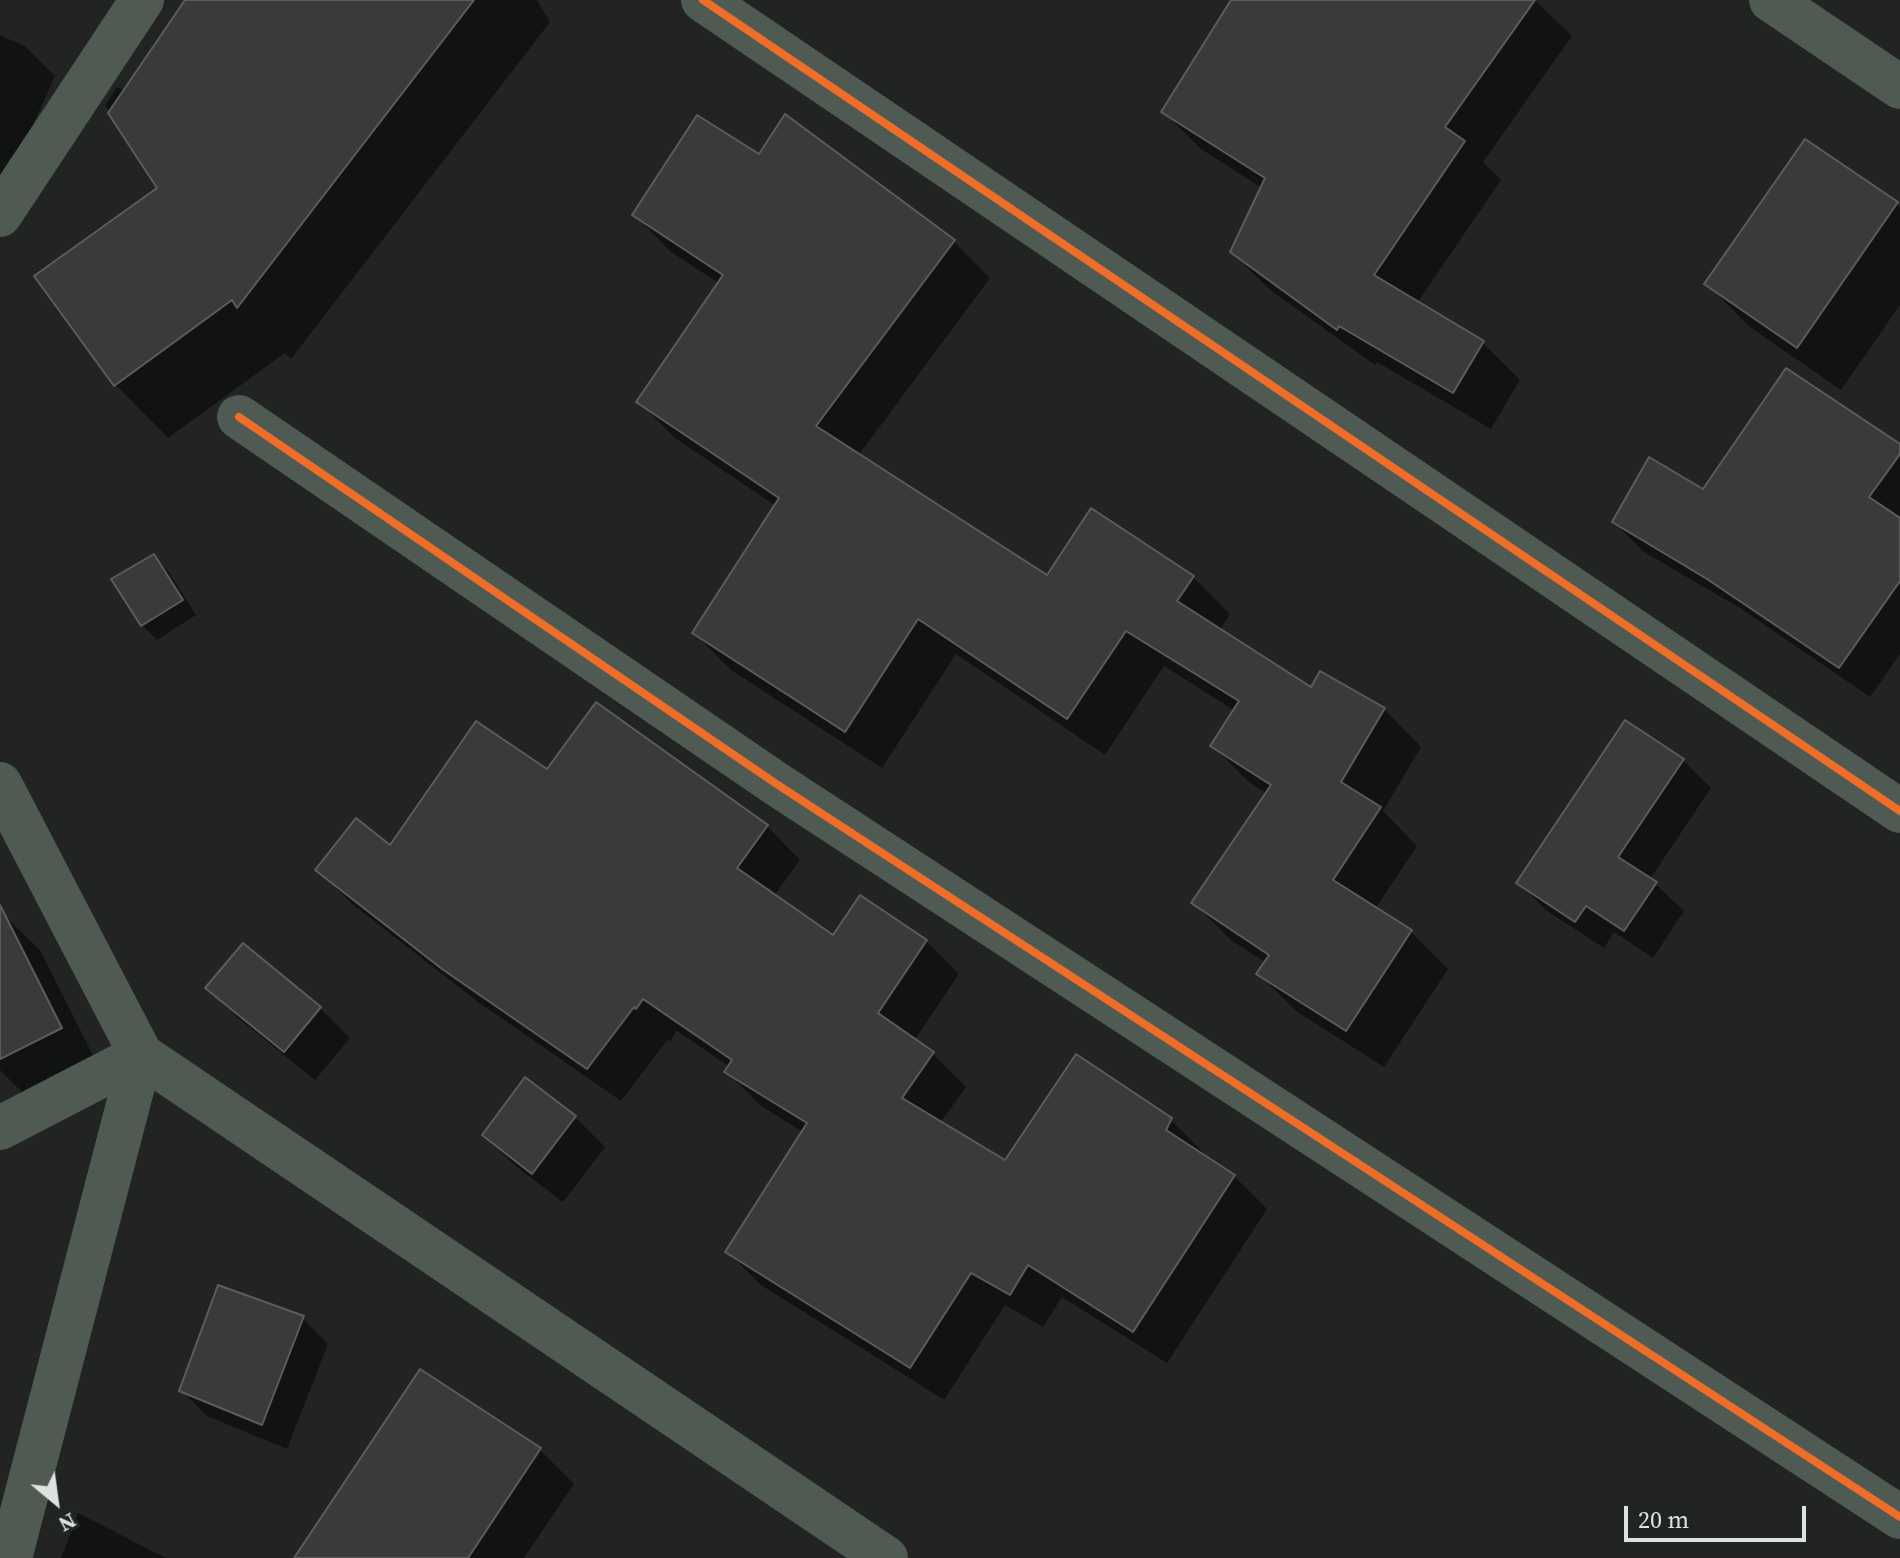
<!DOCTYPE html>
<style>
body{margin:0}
#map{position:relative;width:1900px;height:1558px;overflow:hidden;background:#212422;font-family:"Source Serif 4",serif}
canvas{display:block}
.north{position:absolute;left:16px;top:1462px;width:80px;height:80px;-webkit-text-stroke:6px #202522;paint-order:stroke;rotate:151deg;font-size:22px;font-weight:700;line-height:32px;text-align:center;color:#dee2df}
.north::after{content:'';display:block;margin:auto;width:28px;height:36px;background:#dee2df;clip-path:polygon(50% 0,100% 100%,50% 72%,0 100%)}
.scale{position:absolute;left:1624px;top:1506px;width:182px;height:36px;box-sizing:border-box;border:4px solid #dee2df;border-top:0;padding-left:10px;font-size:24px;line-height:28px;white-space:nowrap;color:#dee2df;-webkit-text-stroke:6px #202522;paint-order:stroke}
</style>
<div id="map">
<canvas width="1900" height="1558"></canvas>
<div class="north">N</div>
<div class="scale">20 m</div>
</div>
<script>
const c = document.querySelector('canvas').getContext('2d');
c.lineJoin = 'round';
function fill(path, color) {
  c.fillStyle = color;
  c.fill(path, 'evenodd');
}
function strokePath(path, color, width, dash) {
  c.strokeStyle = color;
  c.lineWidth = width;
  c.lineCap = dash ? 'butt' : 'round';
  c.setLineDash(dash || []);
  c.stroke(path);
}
const shadow = new Path2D(`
 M187,0H537L550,22L291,359L285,353L168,438L116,385L37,277L160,188L105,105L117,87L224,135Z
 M1234,0H1535L1572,36L1483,162L1501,180L1417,303L1483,343L1520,380L1491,429L1377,362L1375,365L1269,289L1232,252L1262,188L1201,149L1164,112Z
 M0,35L26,47L55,76L0,198Z
 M759,157L953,241L990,278L858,456L1048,578L1193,577L1230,614L1219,631L1312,690L1384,709L1421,747L1383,811L1417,846L1375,909L1411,932L1448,969L1384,1067L1296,1011L1259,974L1266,963L1231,940L1194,903L1267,794L1250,783L1213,746L1235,711L1164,666L1105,755L956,654L882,768L731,670L694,633L776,506L675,438L638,401L720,284L671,252L634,214Z
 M1896,204L1900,208V305L1841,390L1750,327L1707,284Z
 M1900,446V654L1870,697L1740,608L1644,552L1614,522L1704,492Z
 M153,556L168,571L196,615L157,640L142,625Z
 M597,705L767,826L800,860L774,896L834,938L926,941L959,974L914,1041L933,1054L966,1087L940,1123L1006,1162L1171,1120L1204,1153L1202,1156L1234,1176L1267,1209L1167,1363L1062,1297L1043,1327L1005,1305L944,1400L761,1285L728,1252L803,1132L760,1105L727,1072L730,1067L677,1031L670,1041L668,1039L621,1101L478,1002L351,903L318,870L390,848L548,772Z
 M1683,760L1711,788L1650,879L1684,911L1653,958L1614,932L1604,948L1547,911L1519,883Z
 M0,909L2,913L40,950L98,1065L29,1099L0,1070Z
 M243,946L320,1008L350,1038L315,1080L238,1018L208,988Z
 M575,1117L605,1147L563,1202L514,1165L484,1135Z
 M302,1318L328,1344L287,1449L207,1416L181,1390Z
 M539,1449L574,1484L524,1558H296Z
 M78,1513L166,1558H61Z`);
const building = new Path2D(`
 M185,0H474L237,308L232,300L114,386L34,276L157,188L108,113Z
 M1231,0H1535L1445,127L1465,141L1374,275L1484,341L1453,393L1339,326L1337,330L1230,252L1265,178L1161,112Z
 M785,114L955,240L816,426L1047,575L1091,508L1194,576L1177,601L1311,687L1320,671L1385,708L1341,782L1381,807L1333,880L1412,930L1346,1031L1256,974L1269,955L1191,903L1271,785L1210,746L1239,701L1126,631L1067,719L918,619L845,732L692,633L779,498L636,402L723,275L632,215L697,115L759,154Z
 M1805,139L1898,202L1797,348L1704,284Z
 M1786,368L1900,444V454L1869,497L1900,518V581L1839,668L1707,579L1612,522L1649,457L1703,489Z
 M154,554L183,600L141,626L111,579Z
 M596,702L768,825L737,868L833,935L860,895L927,940L878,1013L934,1052L902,1098L1005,1160L1076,1054L1172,1118L1166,1130L1235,1175L1133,1332L1028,1265L1010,1295L971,1273L910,1368L725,1252L807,1123L724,1072L732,1060L643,999L636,1009L634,1007L587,1069L442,969L315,870L356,818L390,845L476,721L547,769Z
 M1625,720L1684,759L1618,857L1657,882L1624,931L1586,906L1575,922L1516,883Z
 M0,905L62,1028L0,1059Z
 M243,943L321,1007L284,1052L205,988Z
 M525,1077L576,1116L532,1174L482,1135Z
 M218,1285L304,1316L262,1425L179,1391Z
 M420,1369L541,1448L468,1558H294Z`);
const minor = new Path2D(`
 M703,0L1900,811
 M1771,0L1900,87
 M0,215L142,0
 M239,417L778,785L1900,1517
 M0,784L141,1055L886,1558
 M0,1128L141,1055
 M10,1558L141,1055`);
const cycleway = new Path2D(`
 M703,0L1900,811
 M239,417L778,785L1900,1517`);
fill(shadow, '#0007');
fill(building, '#383b39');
strokePath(building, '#5a5d5b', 2);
strokePath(minor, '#4f5a52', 44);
strokePath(cycleway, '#ee6e29', 8);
</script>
